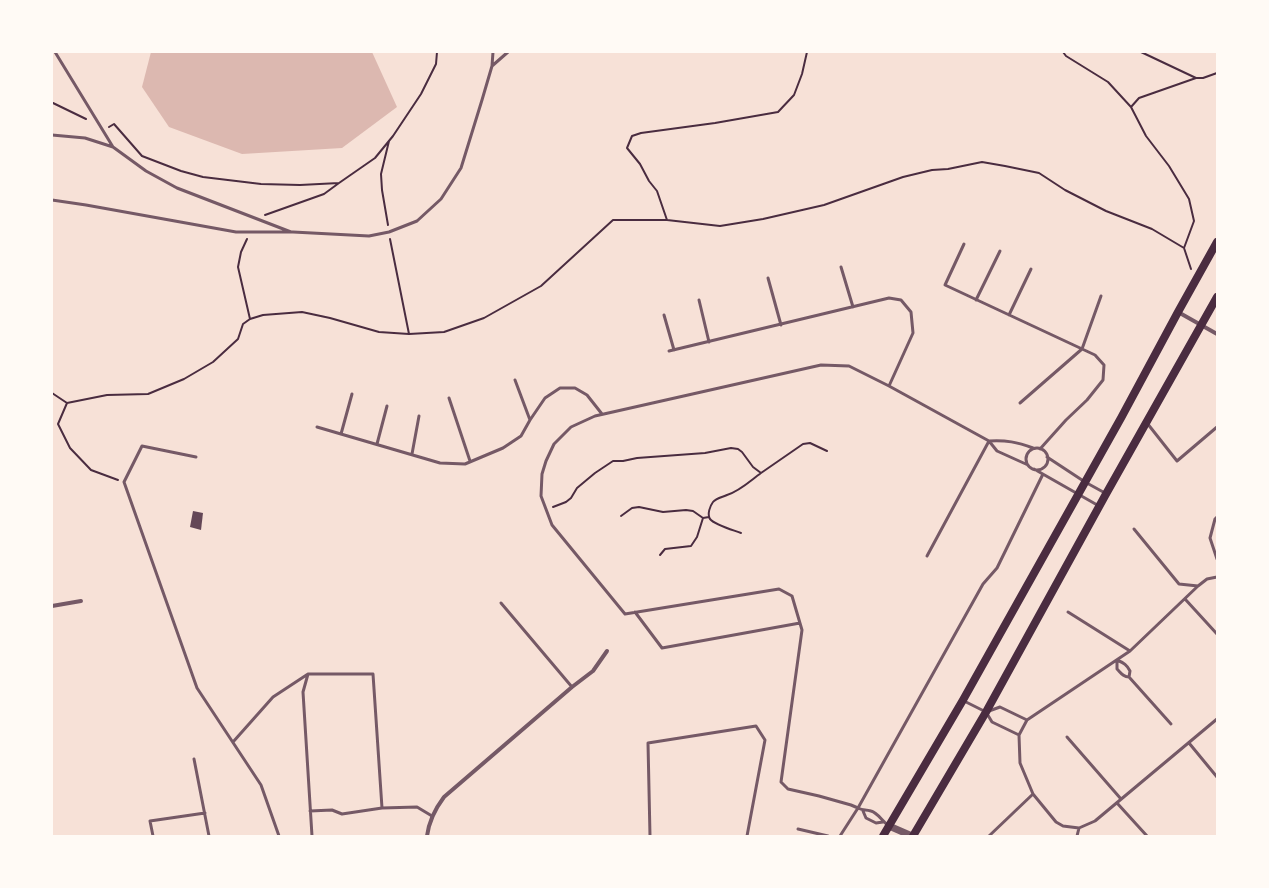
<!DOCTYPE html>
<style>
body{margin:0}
#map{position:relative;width:1269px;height:888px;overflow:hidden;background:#f7e1d7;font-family:Figtree,sans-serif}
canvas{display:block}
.frame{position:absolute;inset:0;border:53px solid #fffaf5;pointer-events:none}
</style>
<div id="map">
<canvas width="1269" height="888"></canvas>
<div class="frame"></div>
</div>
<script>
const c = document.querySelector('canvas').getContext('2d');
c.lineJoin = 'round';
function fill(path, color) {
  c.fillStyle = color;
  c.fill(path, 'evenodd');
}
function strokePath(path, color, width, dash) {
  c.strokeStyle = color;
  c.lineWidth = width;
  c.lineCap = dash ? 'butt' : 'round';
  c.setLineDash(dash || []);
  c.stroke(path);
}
const water = new Path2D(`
 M151,52H372L397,107L342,148L242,154L169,127L142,87Z`);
const building = new Path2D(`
 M193,511L203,513L201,530L190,527Z`);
const path = new Path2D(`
 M1063,52L1066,56L1108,82L1131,107L1146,136L1169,166L1189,199L1194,221L1184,248L1191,269
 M1141,52L1196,78H1203L1217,73
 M52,103H53L86,119
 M1131,107L1139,98L1196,78
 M109,127L114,124L142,156L181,171L203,177L261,184L300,185L339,183L324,194L265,215
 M339,183L375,158L393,136L421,94L436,64L437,52
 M667,220L657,191L649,181L640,164L627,148L632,136L641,133L715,123L778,112L794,95L802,74L807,52
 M388,225L382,190L381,174L389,141
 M247,239L241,252L238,267L250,319
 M390,239L409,334
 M52,393L67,403
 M118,480L91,470L70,448L58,424L67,403L107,395L148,394L184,379L213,362L238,339L243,324L250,319L263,315L302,312L330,318L379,332L409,334L444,332L484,318L541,286L613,220H667L720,226L763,219L824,205L903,177L932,170L948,169L982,162L1005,166L1039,173L1065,190L1106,211L1152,229L1184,248
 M553,507L566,502L571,498L577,488L595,473L613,461H623L637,458L705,453L731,448L738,449L742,452L753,467L761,473L803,444L810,443L827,451
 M621,516L632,508L639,507L663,512L686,510L693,511L703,518
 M741,533C733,530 715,525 710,519C707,514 710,506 713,502C716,498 723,497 727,495C740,491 750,481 761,473
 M660,555L665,549L691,546L697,537L703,518L709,517`);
const service = new Path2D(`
 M55,52L113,147
 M492,66L508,52
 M52,135L85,138L113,147L146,171L177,188L291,232
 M52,200L86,205L236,232H293L369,236L389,232L417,221L441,199L461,168L482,100L492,66L493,52
 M964,244L945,285L1095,355L1104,365L1103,380L1087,400L1066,420L1040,449
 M841,267L853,307
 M768,278L781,325
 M699,300L709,342
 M976,300L1000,251
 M664,315L674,350
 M1009,315L1031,269
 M669,351L889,298L901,300L911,312L913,333L889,386
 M515,380L530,420
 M449,398L470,461
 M1020,403L1082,349L1101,296
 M1147,423L1177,461L1217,427
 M317,427L440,463L465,464L503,448L521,436L530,420L545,398L560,388H575L587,395L602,414
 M341,434L352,394
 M989,441C1006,440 1017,442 1033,448
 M377,444L387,406
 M1026 459a11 11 0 1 1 22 0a11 11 0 1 1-22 0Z
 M412,454L419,416
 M196,457L142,446L124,482L197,688L261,785L279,836
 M1047,457L1085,482L1105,493
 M1028,465L997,451L989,441L889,386L849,366L821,365L595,416L571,427L554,444L546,461L542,474L541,496L552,525L625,614L779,589L792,596L802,630L781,782L788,789L819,796L851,805L858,808L983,584L997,568L1043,474
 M1034,469L1099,506
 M1217,517L1215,519L1210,538L1217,559
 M1134,529L1179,584L1198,586
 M927,556L989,441
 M1217,577L1207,579L1198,586L1130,651L1027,720L1019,735L1020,763L1033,794L1056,822L1063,826L1079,828L1095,821L1217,719
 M1185,599L1217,634
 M501,603L572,687
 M635,612L662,648L800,623
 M1068,612L1130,651
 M1129,677L1130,671C1127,665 1124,663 1117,660V669C1121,673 1123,677 1129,677L1171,724
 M964,701L986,712L992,722L1019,735
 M989,711L1000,707L1027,720
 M1067,737L1121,799
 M233,742L273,697L308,674
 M1189,743L1217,777
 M194,759L209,836
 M1117,803L1147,836
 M310,811L332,810L342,814L382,808
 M863,811L866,818L876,823L883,822
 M798,829L828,836
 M153,836L150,821L205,813
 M312,836L303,692L308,674H373L382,808L417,807L432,816
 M650,836L648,743L756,726L765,740L747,836
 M840,836L858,808C864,811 865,809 871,811C878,813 882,821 888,825
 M989,836L1033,794
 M1077,836L1079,828`);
const minor = new Path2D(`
 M1178,312L1217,334
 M52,606L81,601
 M427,836C429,821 435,809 444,797L572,687L593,671L607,651`);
const tertiary = new Path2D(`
 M889,826L912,836`);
const secondary = new Path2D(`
 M883,836L963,700L1121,418L1178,312L1217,242
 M913,836L986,712L1106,494L1217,297`);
fill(water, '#dcb8b0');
fill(building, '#644757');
strokePath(path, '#4a2c40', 2);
strokePath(service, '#755966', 3);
strokePath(minor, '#755966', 4);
strokePath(tertiary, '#755966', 7);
strokePath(secondary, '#4a2c40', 8);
</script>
